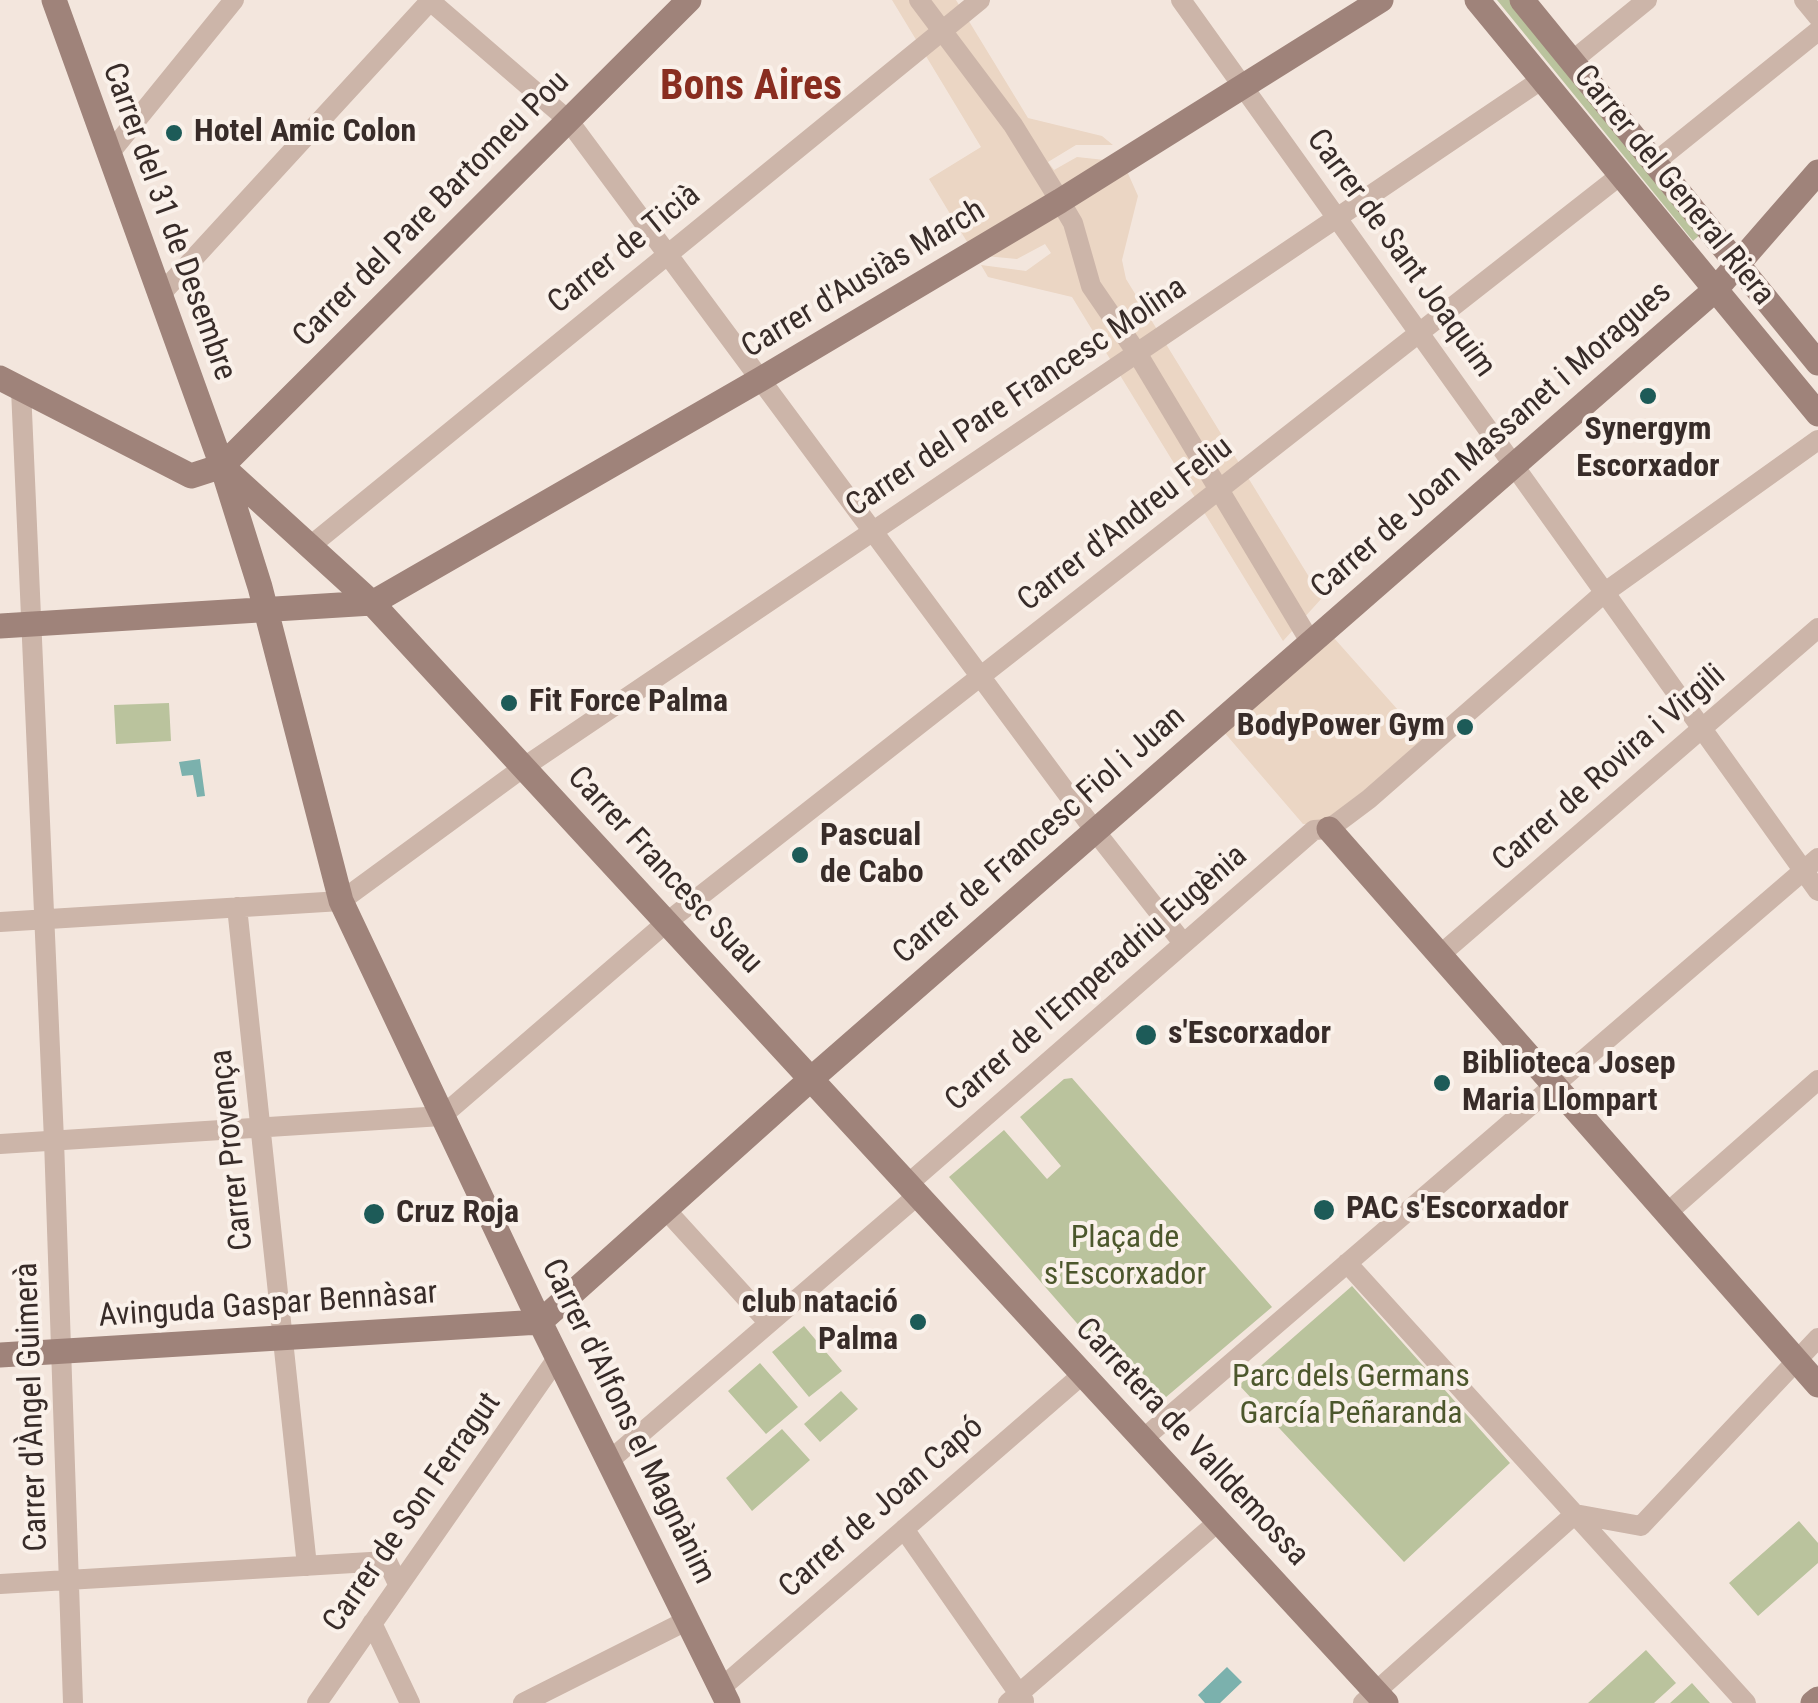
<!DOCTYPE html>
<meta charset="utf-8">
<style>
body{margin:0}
canvas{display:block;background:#f3e6dd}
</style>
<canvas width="1818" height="1703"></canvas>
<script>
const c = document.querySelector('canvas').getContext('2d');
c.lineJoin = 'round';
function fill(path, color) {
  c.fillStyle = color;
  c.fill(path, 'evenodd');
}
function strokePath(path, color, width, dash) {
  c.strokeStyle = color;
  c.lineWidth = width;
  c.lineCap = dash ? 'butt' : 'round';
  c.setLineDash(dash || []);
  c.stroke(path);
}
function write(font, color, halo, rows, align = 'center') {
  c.font = font + ' "Roboto Condensed",sans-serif';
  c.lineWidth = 8;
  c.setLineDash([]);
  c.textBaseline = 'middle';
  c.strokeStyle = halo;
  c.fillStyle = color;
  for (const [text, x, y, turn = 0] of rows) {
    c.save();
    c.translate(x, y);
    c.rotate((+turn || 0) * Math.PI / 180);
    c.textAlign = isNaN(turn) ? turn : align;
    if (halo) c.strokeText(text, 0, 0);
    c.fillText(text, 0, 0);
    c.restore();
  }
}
const green = new Path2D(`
 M1497,0H1510L1702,233L1693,241Z
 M169,703L171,741L116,744L114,705Z
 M1072,1078L1272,1307L1152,1409L949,1177L1004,1130L1047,1179L1061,1166L1020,1117L1064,1079Z
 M1352,1286L1510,1463L1404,1562L1239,1385Z
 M804,1326L842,1371L809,1397L772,1352Z
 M760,1363L798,1407L766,1434L728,1391Z
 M841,1391L858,1409L820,1442L804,1424Z
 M782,1429L810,1460L752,1511L726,1478Z
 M1799,1521L1818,1543V1563L1758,1616L1729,1583Z
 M1646,1650L1676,1683L1654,1703H1588Z
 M1692,1683L1710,1703H1670Z`);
const plaza = new Path2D(`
 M892,0H956L1028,118L1102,136L1113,145H1076L1048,162L1054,170L1077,157L1123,162L1138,196L1122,260L1126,279L1322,598L1283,641L1072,297L988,277L981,265L1026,271L1051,253L1045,244L1017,259L975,255L929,179L981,147Z
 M1326,629L1430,746L1327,825L1303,824L1217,724Z`);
const water = new Path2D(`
 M200,759L205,796L197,797L193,775L182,776L179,762Z
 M1227,1667L1242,1682L1220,1703H1205L1198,1695Z`);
const street = new Path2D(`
 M429,0L568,120L1095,831L1183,943
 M919,0L1013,125L1060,201L1073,223L1091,286L1137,353L1311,643
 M1181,0L1818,891
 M1804,0L1818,17
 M1572,61L1647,0
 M109,154L234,0
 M1654,163L1818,31
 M160,295L431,0
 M21,389L54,1140L73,1703
 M309,547L980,0
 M237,907L307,1566
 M0,922L341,901L524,767L1544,78
 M1441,954L1818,628
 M0,1144L442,1116L667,922L1622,174
 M908,1184L1314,830L1329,829L1369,799L1604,593L1818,440
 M666,1210L768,1322
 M1667,1213L1818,1080
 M1347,1263L1746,1703
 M1143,1439L1818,858
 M609,1461L918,1195
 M1575,1514L1641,1526L1818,1338
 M904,1529L1024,1701
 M0,1584L387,1561L398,1584
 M372,1623L410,1703
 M721,1688L1083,1374
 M317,1703L558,1357
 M523,1703L688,1620
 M1008,1703L1219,1521
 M1363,1703L1575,1514`);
const secondary = new Path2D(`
 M54,0L222,466L260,587L341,901L540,1322L728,1703
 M1477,0L1818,414
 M1522,0L1818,363
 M0,378L191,476L222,466L689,0
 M225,469L372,603L1386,1703
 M0,626L372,603L761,379L1060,201L1381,0
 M1329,829L1818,1385
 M0,1355L540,1322L811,1079L1716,289L1818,172
 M1813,1703L1818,1699`);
const markers = [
 [174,133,10,"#1d5b58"],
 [1648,396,10,"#1d5b58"],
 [509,703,10,"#1d5b58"],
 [1465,727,10,"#1d5b58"],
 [800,855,10,"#1d5b58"],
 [1146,1035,12,"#1d5b58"],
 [1442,1083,10,"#1d5b58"],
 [1324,1210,12,"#1d5b58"],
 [374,1214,12,"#1d5b58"],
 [918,1322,10,"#1d5b58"]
];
const poiNames = [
 ["Hotel Amic Colon",194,133],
 ["Synergym",1648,431,"center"],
 ["Escorxador",1648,468,"center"],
 ["Fit Force Palma",529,703],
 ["BodyPower Gym",1445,727,"right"],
 ["Pascual",820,837],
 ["de Cabo",820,874],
 ["s'Escorxador",1168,1035],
 ["Biblioteca Josep",1462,1065],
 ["Maria Llompart",1462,1102],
 ["PAC s'Escorxador",1346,1210],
 ["Cruz Roja",396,1214],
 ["club natació",898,1304,"right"],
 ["Palma",898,1341,"right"]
];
const streetNames = [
 ["Carrer del General Riera",1673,186,51],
 ["Carrer del Pare Bartomeu Pou",432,210,-45],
 ["Carrer del 31 de Desembre",168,222,70],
 ["Carrer de Ticià",625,250,-39],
 ["Carrer de Sant Joaquim",1400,254,54],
 ["Carrer d'Ausiàs March",864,280,-31],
 ["Carrer del Pare Francesc Molina",1017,398,-34],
 ["Carrer de Joan Massanet i Moragues",1492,441,-41],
 ["Carrer d'Andreu Feliu",1126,525,-38],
 ["Carrer de Rovira i Virgili",1610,769,-41],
 ["Carrer de Francesc Fiol i Juan",1040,836,-41],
 ["Carrer Francesc Suau",664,871,47],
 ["Carrer de l'Emperadriu Eugènia",1097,979,-41],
 ["Carrer Provença",233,1150,-96],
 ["Avinguda Gaspar Bennàsar",268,1306,-4],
 ["Carrer d'Àngel Guimerà",33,1407,-92],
 ["Carrer d'Alfons el Magnànim",627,1422,64],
 ["Carretera de Valldemossa",1191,1443,47],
 ["Carrer de Joan Capó",882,1508,-41],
 ["Carrer de Son Ferragut",413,1513,-55]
];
const parkNames = [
 ["Plaça de",1125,1239],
 ["s'Escorxador",1125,1276],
 ["Parc dels Germans",1351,1378],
 ["García Peñaranda",1351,1415]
];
const districtNames = [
 ["Bons Aires",751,88]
];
fill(green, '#bac39d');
fill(plaza, '#ebd6c4');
fill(water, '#7bb1ad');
strokePath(street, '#ccb5a9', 20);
strokePath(secondary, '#9f837a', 25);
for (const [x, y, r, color] of markers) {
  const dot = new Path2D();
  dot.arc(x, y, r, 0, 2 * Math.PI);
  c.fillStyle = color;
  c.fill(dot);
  strokePath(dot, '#faf1ea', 4);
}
write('bold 32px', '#382c29', '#faf1ea', poiNames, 'left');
write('32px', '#382c29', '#faf1ea', streetNames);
write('32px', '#4c572c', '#faf1ea', parkNames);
write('bold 42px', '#892d20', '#faf1ea', districtNames);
</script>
